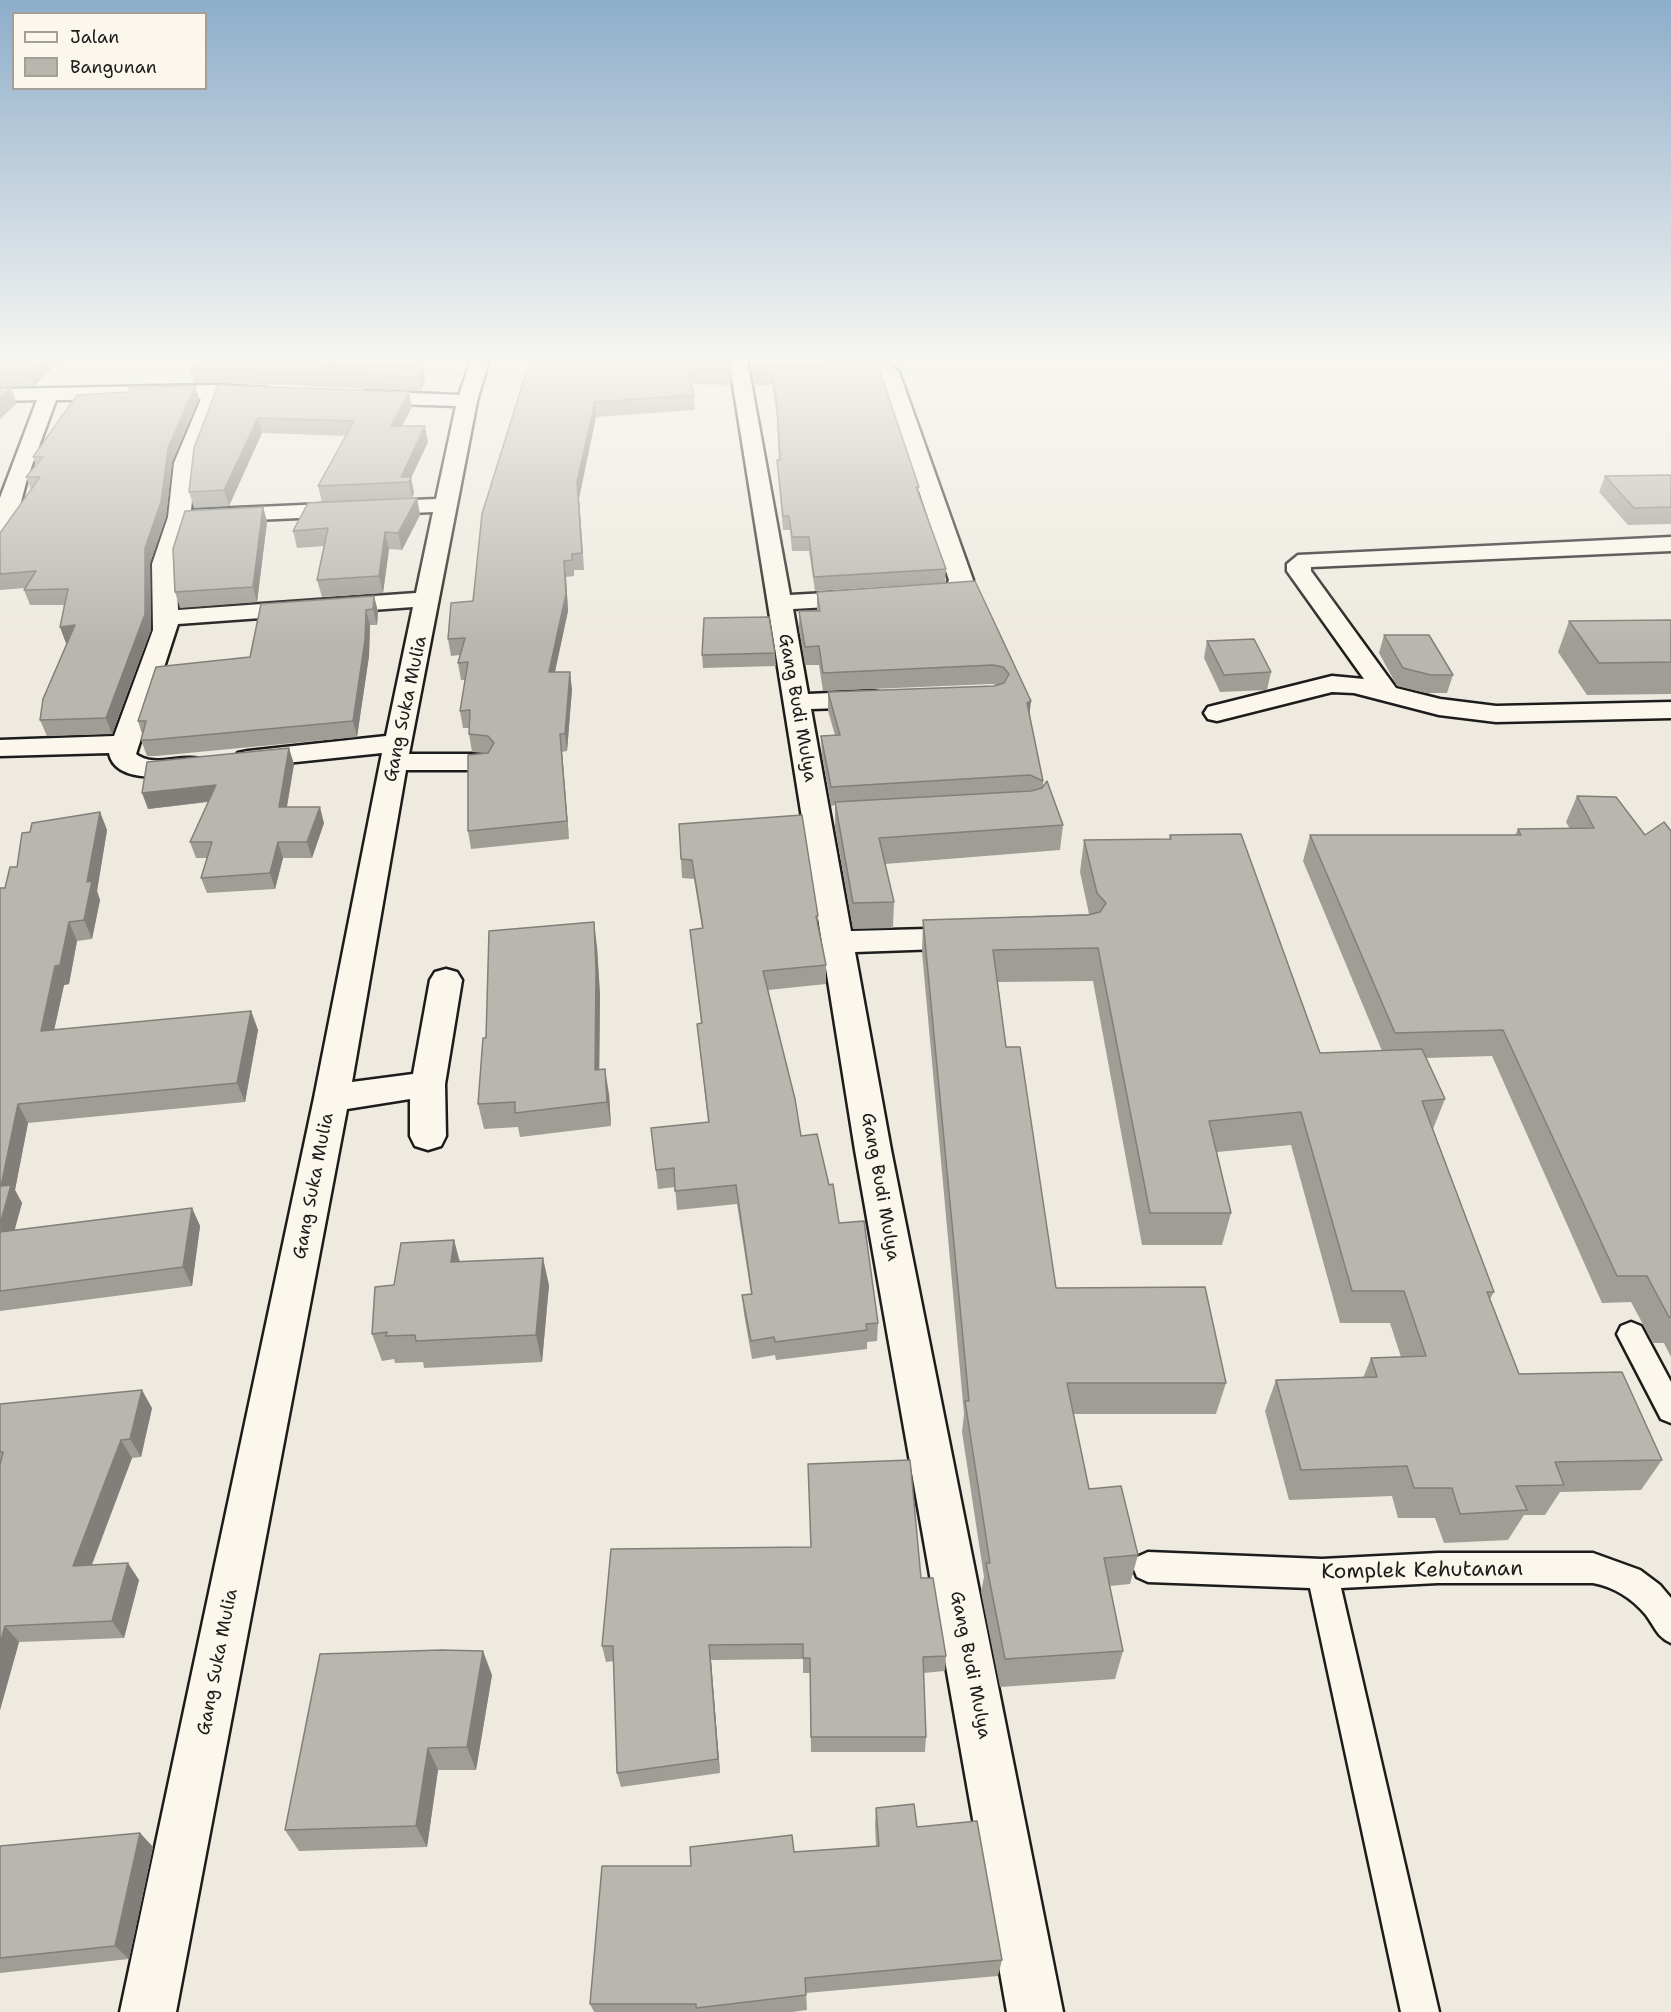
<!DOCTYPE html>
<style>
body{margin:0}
#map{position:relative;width:1671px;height:2012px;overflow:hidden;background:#eeeadf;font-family:"Shantell Sans",sans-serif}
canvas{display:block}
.legend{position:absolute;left:12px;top:12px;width:195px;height:78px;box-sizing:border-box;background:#fbf7ec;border:2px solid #a29f99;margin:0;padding:8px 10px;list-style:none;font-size:18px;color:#1c1c1c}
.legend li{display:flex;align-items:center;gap:12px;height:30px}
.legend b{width:30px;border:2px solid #a29f99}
</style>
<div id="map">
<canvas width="1671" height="2012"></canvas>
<ul class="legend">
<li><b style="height:8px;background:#fbf7ec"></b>Jalan</li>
<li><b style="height:16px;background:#b9b6af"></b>Bangunan</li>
</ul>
</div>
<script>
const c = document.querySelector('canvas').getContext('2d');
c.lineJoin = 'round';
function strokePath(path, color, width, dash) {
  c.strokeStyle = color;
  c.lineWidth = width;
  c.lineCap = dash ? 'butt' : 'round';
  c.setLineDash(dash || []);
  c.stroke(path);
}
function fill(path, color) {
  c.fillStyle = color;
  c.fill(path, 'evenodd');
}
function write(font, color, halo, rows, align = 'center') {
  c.font = font + ' "Shantell Sans",sans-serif';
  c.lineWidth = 4.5;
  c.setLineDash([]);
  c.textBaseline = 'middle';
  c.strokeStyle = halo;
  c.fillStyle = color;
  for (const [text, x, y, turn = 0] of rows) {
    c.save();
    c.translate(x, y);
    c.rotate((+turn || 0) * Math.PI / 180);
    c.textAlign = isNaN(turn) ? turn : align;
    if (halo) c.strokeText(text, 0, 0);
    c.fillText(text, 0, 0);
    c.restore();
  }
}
const lane = new Path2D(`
 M1631,1322L1641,1326L1671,1382V1423L1661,1419L1617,1334L1621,1326Z
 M1148,1552L1322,1559L1438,1553H1593L1640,1570L1660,1585L1671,1598V1643C1657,1637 1655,1627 1646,1615C1632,1598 1614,1587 1593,1583H1438L1341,1588L1439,2012H1401L1310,1588L1148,1582L1137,1577L1133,1567L1137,1557Z`);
const street = new Path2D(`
 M471,360H489L477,401L409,754H481L491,756L495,762L491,768L481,770H406L352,1082L413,1074L430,980L435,972L446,969L457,972L462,980L445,1084L446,1136L441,1146L428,1150L415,1146L410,1136V1099L347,1109L176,2012H120L314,1098L382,753L248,767L238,765L234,759L238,753L248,751L386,736L413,607L178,624L136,754C154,768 179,754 200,759L204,765L200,771C177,777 115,786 109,753L0,756V740L114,736L153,630L152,564L168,517L174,463L201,399L56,400L27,479L11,540L8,545L0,547V498L37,400L0,401V389L214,385L268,388L271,392L261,398H221L196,463L191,510L436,499L456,406L366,403L356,397L366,391L459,395ZM433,512L416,593L178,610L176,564L188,523Z
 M729,360H747L790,595L863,591L871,593L875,598L871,603L863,605L793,609L808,694L873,691L882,693L886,699L882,705L873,707L811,709L851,931L967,928L978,931L983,938L978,945L967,948L855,952L891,1150L1063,2012H1007L855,1150Z
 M880,360L887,362L899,372L973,580L964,596L923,601L915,599L911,594L915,589L947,585L949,580L880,375L876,372L834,373L825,367L834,361Z
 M1671,537V551L1311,567V571L1396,688L1440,699L1496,706L1671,702V718L1496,722L1439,715L1354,693L1332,692L1217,721L1208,719L1204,713L1208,707L1332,676L1364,679L1287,571V564L1298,555Z`);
const wall = new Path2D(`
 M0,360H61L34,386L0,387Z
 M283,360H339L336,367L423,368L425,382L421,391L236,383H194L190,370L282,362Z
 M530,360L730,370L731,385L691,384L694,395L695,410L596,417L579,498L584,570H574V576L566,577L568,611L555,672L572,689L567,751L562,752L569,839L471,849L468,831L484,753L472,752L469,734V728H463L460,711L465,680H461L458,663L460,655L451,656L448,639L473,601Z
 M877,363L919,487V494L946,569L945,583L815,591L809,551H792L790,530H783L778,474L777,460H779L777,417L772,385H754L752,364Z
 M218,385L412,407L402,426L428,442L411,478L414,493L412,498L322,502L318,486L346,436L262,433L229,506L194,508L189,492Z
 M195,386L199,399L172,462L166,517L150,563L151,630L112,734L47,736L40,720L67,643H66L60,627L64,605H30L24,590L25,588L0,590V533L31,490L26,477L36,465L33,457L128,392Z
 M1671,475V524L1628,525L1599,492L1605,476Z
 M417,498L420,515L402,550L389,549L383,593L322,597L317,580L324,546L297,548L293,531Z
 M263,507L267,522L257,602L180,608L175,592Z
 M975,581L1029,713L1043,781V786L1063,825L1060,850L885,864L894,902L893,928L853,929L835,827V805L831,806L822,755L821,736L835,735L828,711V692L994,686L997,685L992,684L823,691L819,665H805L799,629V611H817V592Z
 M374,596L378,612L377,625H370L369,656L357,737L156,756H147L141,740L142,734L138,721L250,657Z
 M1671,620V694L1587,695L1558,652L1569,621Z
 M1384,635L1453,675L1447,693H1426L1397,686L1379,653Z
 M1207,641L1271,672L1267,690L1220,692L1204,658Z
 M775,653L776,666L703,668L702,655Z
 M294,764L287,807L324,823L312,858H283L275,889L207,893L201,878L207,858H196L190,842L208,802L148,809Z
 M1577,796L1645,835L1671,831V1357L1664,1343H1653L1631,1302L1602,1303L1492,1056L1426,1058L1445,1099L1433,1129L1494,1292L1490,1299L1519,1374L1662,1460L1641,1490L1560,1492L1545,1515H1524L1508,1540L1444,1543L1435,1518H1398L1392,1496L1289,1500L1265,1411L1276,1380L1363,1378L1371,1358L1401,1357L1390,1323H1340L1291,1145L1217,1152L1231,1213L1222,1245H1142L1093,981L998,982L1006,1047L1056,1288L1226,1383L1216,1414H1073L1089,1489L1138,1555L1130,1584L1109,1586L1123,1651L1115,1679L1000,1687L981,1592L984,1577L962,1432L964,1414L922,952L923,920L1089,914L1080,872L1084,840L1169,839L1170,835L1320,1053L1382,1051L1303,861L1310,835H1515L1518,829H1570L1566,822Z
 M100,812L107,830L97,891L100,900L92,939L77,941L69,984L64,985L54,1030L251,1011L258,1030L245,1102L28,1123L15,1190L22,1203L14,1230L192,1208L200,1226L192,1286L0,1311V888H5L17,867L30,832Z
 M679,824L818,916V927L826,965V984L768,990L801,1136L839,1223L878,1323L877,1341L867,1342V1349L776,1360L775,1355L752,1359L744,1314L742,1295L751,1294L737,1204L677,1210L675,1187L658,1189L651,1128L708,1122L697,1024L701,1023L690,930L702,928L694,879L682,878Z
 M597,947L600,995L599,1070L609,1094L611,1126L520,1137L518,1127L484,1129L478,1104Z
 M454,1240L460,1262L549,1285L542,1362L424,1368L423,1362L395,1363L394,1359L382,1361L372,1334L394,1285Z
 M0,1404L152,1408L141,1457L132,1458L92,1565L139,1580L124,1638L19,1642L0,1710Z
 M921,1578L946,1656L945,1671L923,1673L926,1737L925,1752H811L810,1673H803V1659L711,1660L720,1773L621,1787L617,1773L614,1661L606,1662L602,1646Z
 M492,1675L476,1770H438L427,1847L299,1851L285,1830Z
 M876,1808L917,1827L1002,1960L998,1976L806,1993L807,2010L792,2012H594L590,2004L691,1866L794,1852L876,1846L875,1825Z
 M140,1833L153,1847L129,1959L0,1973V1846Z`);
const shadedWall = new Path2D(`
 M41,360H61L34,386L29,372Z
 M329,360H339L332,373L326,367Z
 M423,368L425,382L421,391L418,377Z
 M195,386L199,399L172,462L166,517L150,563L151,630L112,734L106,718L168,448Z
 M11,388L17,403L0,419V398Z
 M409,392L412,407L394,441L391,426Z
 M595,402L596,417L579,498L584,570L577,482Z
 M258,418L262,433L229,506L224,490Z
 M425,426L428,442L411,478L414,493L412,498L409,482L401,477Z
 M417,498L420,515L402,550L398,533Z
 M263,507L267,522L257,602L253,587Z
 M385,532L389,549L383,593L379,576Z
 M564,561L566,577L568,611L551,689L549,672Z
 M374,596L378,612L377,625L373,609Z
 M366,610L370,625L369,656L357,737L353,721Z
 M75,625L81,641L66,643L60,627Z
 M570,672L572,689L567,751L565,734Z
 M1031,701L1029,719L1027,703Z
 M560,734L562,752L569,839L567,821Z
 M289,748L294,764L284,823L279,807Z
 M216,785L221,800L148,809L142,793Z
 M320,807L324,823L312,858L307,842Z
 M100,812L107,830L97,891L100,900L92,939L84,920L87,882Z
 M278,842L283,858L275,889L270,873Z
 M69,922L77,941L69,984L64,985L50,1049L41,1031L55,966Z
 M594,922L597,947L600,995L599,1095L595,1070Z
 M251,1011L258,1030L245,1102L237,1083Z
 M605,1069L609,1094L611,1126L607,1102Z
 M18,1104L28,1123L15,1190L22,1203L9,1251L0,1237L1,1186Z
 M192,1208L200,1226L192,1286L183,1267Z
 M454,1240L461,1268L451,1262Z
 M543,1258L549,1285L542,1362L536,1335Z
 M142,1390L152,1408L141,1457L130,1439Z
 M121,1440L132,1458L85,1582L73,1566Z
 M128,1563L139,1580L124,1638L112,1621Z
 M5,1626L19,1642L0,1710V1643Z
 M709,1645L711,1660L720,1773L718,1759Z
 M483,1651L492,1675L476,1770L467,1747Z
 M428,1748L438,1770L427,1847L416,1826Z
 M140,1833L153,1847L129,1959L115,1946Z`);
const building = new Path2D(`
 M0,360H41L29,372L0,373Z
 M201,360H247L282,362L283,360H329L326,367L423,368L418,377L232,369L190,370Z
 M530,360H728L730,370H688L694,395L595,402L577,482L582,553L572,554V560L564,561L566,594L549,672H570L565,734H560L567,821L468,831V755L488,753L494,743L488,736L469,734L470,710L460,711L468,662L458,663L465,638L448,639L451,603L473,601L482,514Z
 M877,363L919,487H916L946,569L814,577L809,537H792L789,516H783L777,460H780L777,404L772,373H754L752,364Z
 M218,385L409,392L391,426H425L401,477H411L409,482L318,486L354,421L258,418L224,490L189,492L194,448Z
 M195,386L168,448L161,502L145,548V614L106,718L40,720L43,699L75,625L60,627L68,589L24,590L36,571L0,574V533L40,477H26L43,457H33L77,395L128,392L130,388Z
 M0,388H11L0,398Z
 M1671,475V507L1634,508L1605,476Z
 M417,498L398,533L385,532L379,576L317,580L328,528L293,531L308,503Z
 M263,507L253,587L175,592L173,549L185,511Z
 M975,581L1031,701L1027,703L1043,781L1030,775L831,787L821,736L840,735L828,692L994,686L1004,683L1009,674L1003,667L993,665L823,673L819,646L805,647L799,611H820L817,592Z
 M374,596L373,609L366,610L365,640L353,721L150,740H141L146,721H138L156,667L250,657L261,604Z
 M769,617L775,653L702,655L704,618Z
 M1671,620V662L1599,663L1569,621Z
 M1384,635H1429L1453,675H1431L1403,668Z
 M1254,639L1271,672L1224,675L1207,641Z
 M289,748L279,807H320L307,842H278L270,873L201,878L212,842H190L216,785L142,793L147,762Z
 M1047,781L1063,825L879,838L894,902L853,903L835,802L1031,791L1042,788Z
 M1577,796L1616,797L1645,835L1664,822L1671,831V1317H1669L1647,1276H1617L1503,1030L1395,1033L1310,835H1521L1518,829L1594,828Z
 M100,812L87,882L92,881L84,920L69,922L60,965L55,966L41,1031L251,1011L237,1083L18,1104L1,1186L11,1185L0,1224V888H5L10,867H17L22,833L30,832L32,823Z
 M802,815L818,916H816L826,965L763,971L795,1099L801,1136L817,1134L829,1185L833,1184L839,1223L864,1221L878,1323L866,1324L867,1330L775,1342L774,1337L751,1341L742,1295L752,1294L736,1185L675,1191L674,1168L656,1170L651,1128L709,1122L697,1024L702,1023L690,930L703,928L692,860L681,859L679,824Z
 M1241,834L1320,1053L1422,1049L1445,1099L1422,1101L1494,1292H1487L1519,1374L1622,1372L1662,1460L1555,1462L1564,1485L1516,1486L1527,1510L1460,1514L1452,1488H1414L1407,1466L1301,1470L1276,1380L1377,1377L1371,1358L1426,1356L1404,1291H1352L1301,1112L1209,1121L1231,1213H1150L1098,948L993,950L1006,1047H1020L1056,1288L1205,1287L1226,1383H1067L1089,1489L1121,1486L1138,1555L1104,1558L1123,1651L1005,1659L986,1563H990L965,1401H969L923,920L1088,915L1100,912L1106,903L1097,893L1084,840L1171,839L1170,835Z
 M594,922L596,971L595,1070L605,1069L607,1102L515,1113V1102L478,1104L483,1038H486L489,931Z
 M192,1208L183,1267L0,1291V1232Z
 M454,1240L451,1262L543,1258L536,1335L416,1341L415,1335L386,1336L387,1332L372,1334L375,1287L394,1285L401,1243Z
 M142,1390L130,1439L121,1440L73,1566L128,1563L112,1621L5,1626L0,1643V1465L3,1452H0V1404Z
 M910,1460L921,1578H933L946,1656L923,1657L926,1737H811L810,1658H803V1644L709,1645L718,1759L617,1773L613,1646H602L611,1549L811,1547L808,1464Z
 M441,1650L483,1651L467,1747L428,1748L416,1826L285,1830L320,1654Z
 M914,1804L917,1827L977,1821L1002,1960L805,1978L806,1995L696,2008V2004H590L602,1866H691L690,1847L792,1835L794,1852L879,1846L876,1808Z
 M140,1833L115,1946L0,1958V1846Z`);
const streetNames = [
 ["Gang Budi Mulya",797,708,80],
 ["Gang Suka Mulia",406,709,-78],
 ["Gang Suka Mulia",314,1186,-79],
 ["Gang Budi Mulya",880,1187,80],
 ["Gang Suka Mulia",218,1662,-79],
 ["Gang Budi Mulya",970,1665,79]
];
const nearStreetnames = [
 ["Komplek Kehutanan",1422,1571,-1]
];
strokePath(lane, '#1c1c1c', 5);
strokePath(street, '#1c1c1c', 5);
fill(lane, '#fbf7ec');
fill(street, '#fbf7ec');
fill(wall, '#9f9d96');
fill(shadedWall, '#827f7a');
fill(building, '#b9b6af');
strokePath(building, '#827f7a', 1.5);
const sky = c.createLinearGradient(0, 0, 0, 642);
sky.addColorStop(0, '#8dadca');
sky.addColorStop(0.56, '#f7f6f1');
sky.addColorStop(1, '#f7f6f100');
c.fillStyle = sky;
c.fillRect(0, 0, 1671, 642);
write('18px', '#1c1c1c', '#fbf7ec', streetNames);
write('21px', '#1c1c1c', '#fbf7ec', nearStreetnames);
</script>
